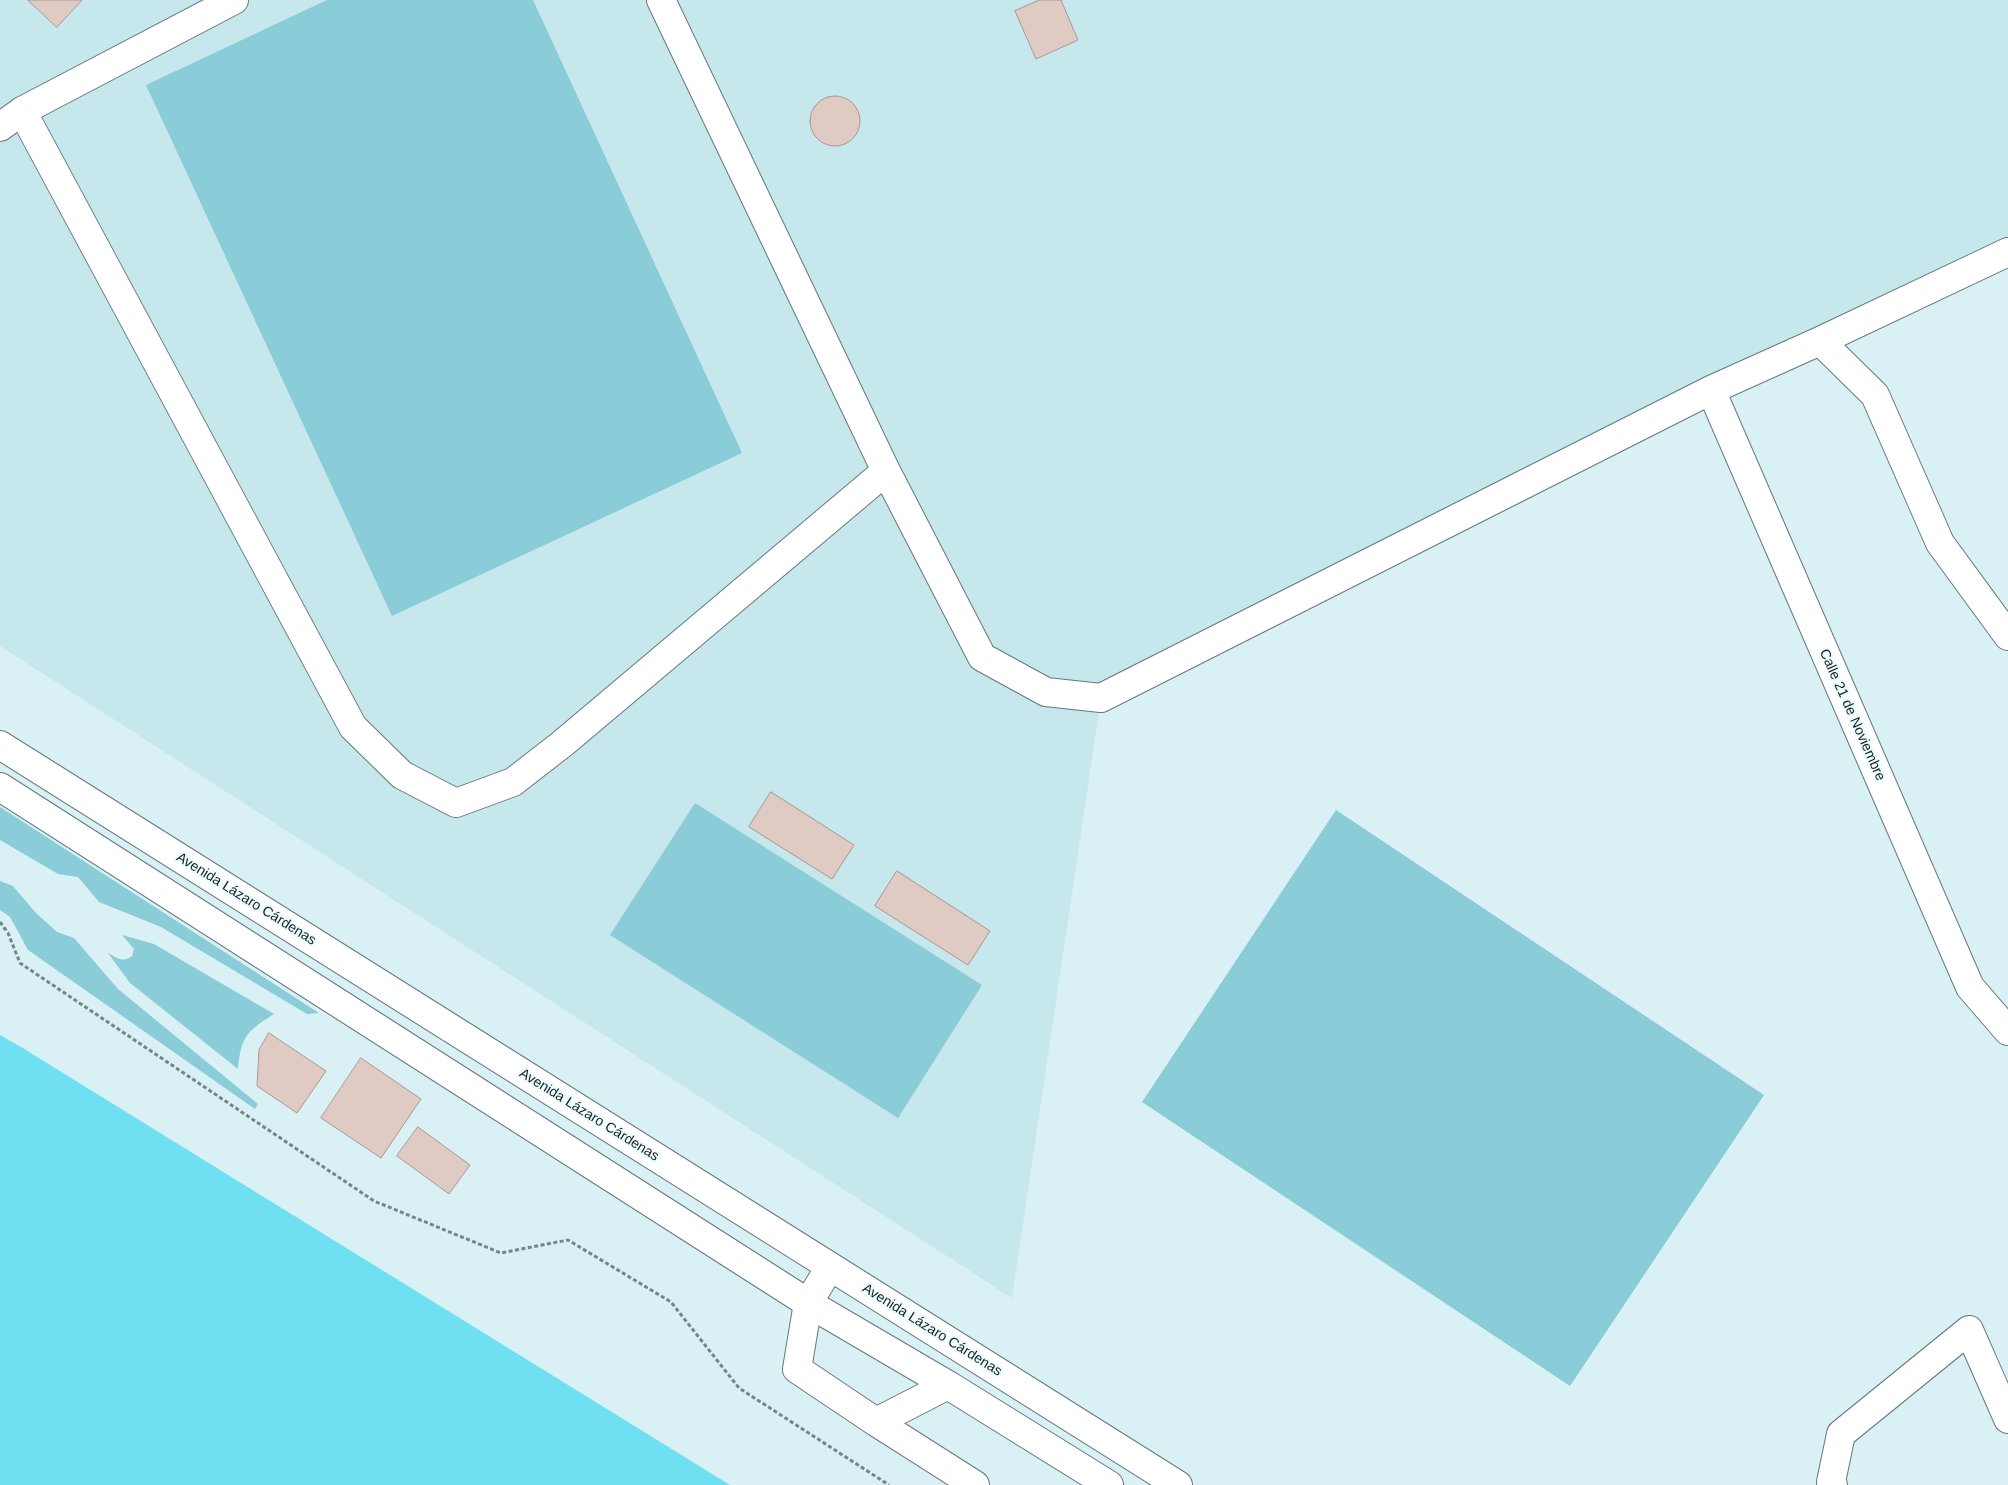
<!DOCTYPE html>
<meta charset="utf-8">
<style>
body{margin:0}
canvas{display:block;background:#d9f1f5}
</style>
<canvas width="2008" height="1485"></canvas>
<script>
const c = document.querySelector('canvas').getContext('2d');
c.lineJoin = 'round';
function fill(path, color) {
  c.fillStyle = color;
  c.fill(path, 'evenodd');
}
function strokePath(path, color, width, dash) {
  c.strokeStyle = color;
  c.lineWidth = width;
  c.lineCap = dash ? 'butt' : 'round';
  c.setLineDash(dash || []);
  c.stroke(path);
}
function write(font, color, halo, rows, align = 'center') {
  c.font = font + ' Arial,sans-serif';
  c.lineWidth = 5;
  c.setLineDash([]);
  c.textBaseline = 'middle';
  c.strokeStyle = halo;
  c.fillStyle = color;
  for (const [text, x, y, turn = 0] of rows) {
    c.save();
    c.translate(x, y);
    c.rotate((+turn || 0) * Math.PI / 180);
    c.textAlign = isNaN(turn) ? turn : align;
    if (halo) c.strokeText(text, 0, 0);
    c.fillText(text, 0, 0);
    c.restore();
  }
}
const built = new Path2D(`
 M0,0H2008V252L1101,698L1012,1298L0,646Z`);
const green = new Path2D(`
 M327,0H533L742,453L392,616L146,85Z
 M695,803L982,985L898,1118L610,935Z
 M0,807L319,1013L307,1014L161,927L99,902L78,877L58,874L0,840Z
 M1336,810L1764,1095L1570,1386L1142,1102Z
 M0,881L13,886L36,913L57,932L74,938L118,989L258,1104L255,1109L28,950L10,917L0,910Z
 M122,935L154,944L274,1014C247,1031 241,1036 238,1069L130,983L108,953C117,958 123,963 132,956L134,949Z`);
const water = new Path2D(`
 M0,1035L21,1047L730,1485H0Z`);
const building = new Path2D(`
 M28,0H82L57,27Z
 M1040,0H1061L1078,40L1036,59L1015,11Z
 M810 121a25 25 0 1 1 50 0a25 25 0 1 1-50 0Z
 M771,792L854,845L832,879L749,827Z
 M897,871L990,931L968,965L875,906Z
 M269,1033L326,1071L297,1113L257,1086L259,1050Z
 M361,1058L421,1099L381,1158L321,1118Z
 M418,1127L470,1165L449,1194L397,1156Z`);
const path = new Path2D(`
 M0,922L8,933L20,963L374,1201L501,1253L568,1240L671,1302L739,1388L889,1485`);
const minor = new Path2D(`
 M661,0L886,471L982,657L1046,692L1101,698L1711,390L1820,341L2008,252
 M22,111L353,727L402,775L456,803L513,782L562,744L886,471
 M0,127L22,111L234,0
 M1820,341L1875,395L1940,543L2008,636
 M1711,390L1970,987L2008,1031
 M0,745L1178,1485
 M0,787L808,1303L948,1385L1109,1485
 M830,1267L808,1303L797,1369L876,1422L948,1385
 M876,1422L975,1485
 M1833,1485L1831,1482L1841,1434L1969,1330L2008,1419`);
const streetNames = [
 ["Calle 21 de Noviembre",1852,715,66],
 ["Avenida Lázaro Cárdenas",246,899,32],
 ["Avenida Lázaro Cárdenas",589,1115,32],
 ["Avenida Lázaro Cárdenas",932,1330,32]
];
fill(built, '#c6e7ec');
fill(green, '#8accd7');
fill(water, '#6fe0f2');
fill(building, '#dfcbc3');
strokePath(building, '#aa9790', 1);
strokePath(minor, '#64797d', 30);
strokePath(path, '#758588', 3, [4, 2.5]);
strokePath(minor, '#fff', 28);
write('14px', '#172022', '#eefcff', streetNames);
</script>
